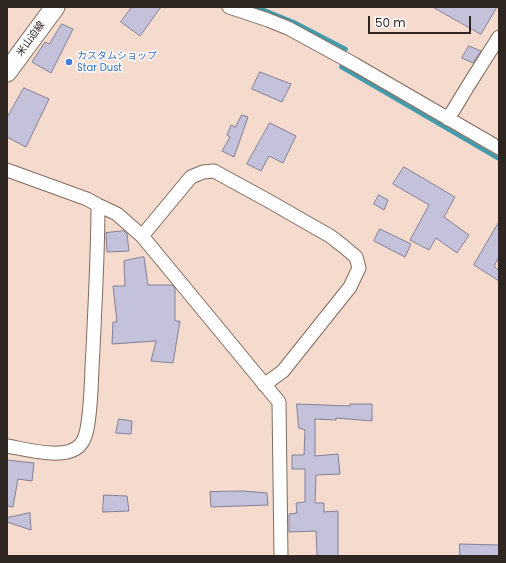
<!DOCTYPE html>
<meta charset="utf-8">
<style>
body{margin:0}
#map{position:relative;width:506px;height:563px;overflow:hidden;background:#f5dbce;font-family:Poppins,sans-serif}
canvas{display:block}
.frame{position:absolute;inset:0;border:8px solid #2f2621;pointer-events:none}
.scale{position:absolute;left:368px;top:16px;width:103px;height:18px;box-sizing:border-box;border:2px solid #2f2621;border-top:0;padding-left:5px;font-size:12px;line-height:14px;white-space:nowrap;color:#2f2621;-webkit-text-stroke:3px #fff;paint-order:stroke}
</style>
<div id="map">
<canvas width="506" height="563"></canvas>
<div class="frame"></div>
<div class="scale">50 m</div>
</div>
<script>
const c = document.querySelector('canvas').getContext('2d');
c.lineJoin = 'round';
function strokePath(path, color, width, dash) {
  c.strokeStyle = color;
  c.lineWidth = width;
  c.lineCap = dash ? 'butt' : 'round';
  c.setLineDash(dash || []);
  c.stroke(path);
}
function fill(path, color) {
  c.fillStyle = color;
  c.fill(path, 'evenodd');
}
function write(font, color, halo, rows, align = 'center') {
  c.font = font + ' Poppins,"Noto Sans JP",sans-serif';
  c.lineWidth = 3;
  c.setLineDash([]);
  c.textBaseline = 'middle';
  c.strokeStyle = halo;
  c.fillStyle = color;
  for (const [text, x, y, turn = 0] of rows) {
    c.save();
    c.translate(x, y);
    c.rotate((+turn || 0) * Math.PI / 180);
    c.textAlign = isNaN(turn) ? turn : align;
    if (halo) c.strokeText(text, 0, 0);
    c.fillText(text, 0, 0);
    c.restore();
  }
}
const stream = new Path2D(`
 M257,7L294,22L346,49
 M341,67L499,159`);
const building = new Path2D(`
 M132,7H161L140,36L121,22Z
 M433,7H497L481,34Z
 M62,24L73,29L51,73L32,62L45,42L49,44Z
 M469,46L481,51L473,63L462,58Z
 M260,72L291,84L282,102L252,89Z
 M24,88L49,99L26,147L7,137V118Z
 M242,115L248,117L234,157L222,151L230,137L227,135L231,125L235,127Z
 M270,123L296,136L283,163L269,156L261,171L247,164Z
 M404,167L455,197L444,217L469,235L457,253L436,238L429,250L410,240L429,205L393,184Z
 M379,195L388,200L384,210L374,204Z
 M499,222V257L494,266L499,271V281L474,265Z
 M380,229L411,244L405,257L374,241Z
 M124,231L127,234L129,251L107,252L106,233Z
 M144,257L148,285H172L175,288V321H180L173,363L151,361L156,341L112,344L113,322H117L113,286H125L124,261Z
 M297,404L350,406V404H372V421L336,418V420L315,419V456L338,454L340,474L316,475L315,503H324V512L338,511V556H317L316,531L289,532V514L297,513L296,503L305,502V469H292V455H304L305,430L299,428Z
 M119,419L132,421L131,434L116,433Z
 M7,460L34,463L32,481L18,479L13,507L7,506Z
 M243,491L267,493L268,505L211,507L210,492Z
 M104,495L127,496L129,511L103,512Z
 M30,513L31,530L7,522V518Z
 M460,544L499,545V556H460Z`);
const minor = new Path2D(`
 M229,7L268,20L288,28L354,64L499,148
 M448,119L468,86L499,37
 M7,170L87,199L98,205L117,214L142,236L279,402L281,556
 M142,236L191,177L203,172L214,171L267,200L330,236L343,246L356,257L359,268L350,287L283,371L264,385
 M7,446C25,449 66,461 80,445C84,441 86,434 87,429C92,403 91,376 93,350C95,302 98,253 98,205`);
const secondary = new Path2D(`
 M7,72L55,7`);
const markers = [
 [69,62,4,"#3f7fe0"]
];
const streetNames = [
 ["米山迫線",31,39,-54]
];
const shopNames = [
 ["カスタムショップ",77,56],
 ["Star Dust",77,68]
];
strokePath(stream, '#439bac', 4);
fill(building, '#c4c1da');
strokePath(building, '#828096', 1);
strokePath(minor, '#806a5e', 15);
strokePath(secondary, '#806a5e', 21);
strokePath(minor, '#fff', 13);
strokePath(secondary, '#fff', 19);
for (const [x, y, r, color] of markers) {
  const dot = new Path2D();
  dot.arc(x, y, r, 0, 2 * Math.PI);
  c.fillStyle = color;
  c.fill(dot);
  strokePath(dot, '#fff', 1.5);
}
write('10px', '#2f2621', '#fff', streetNames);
write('10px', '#366cbe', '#fff', shopNames, 'left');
</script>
